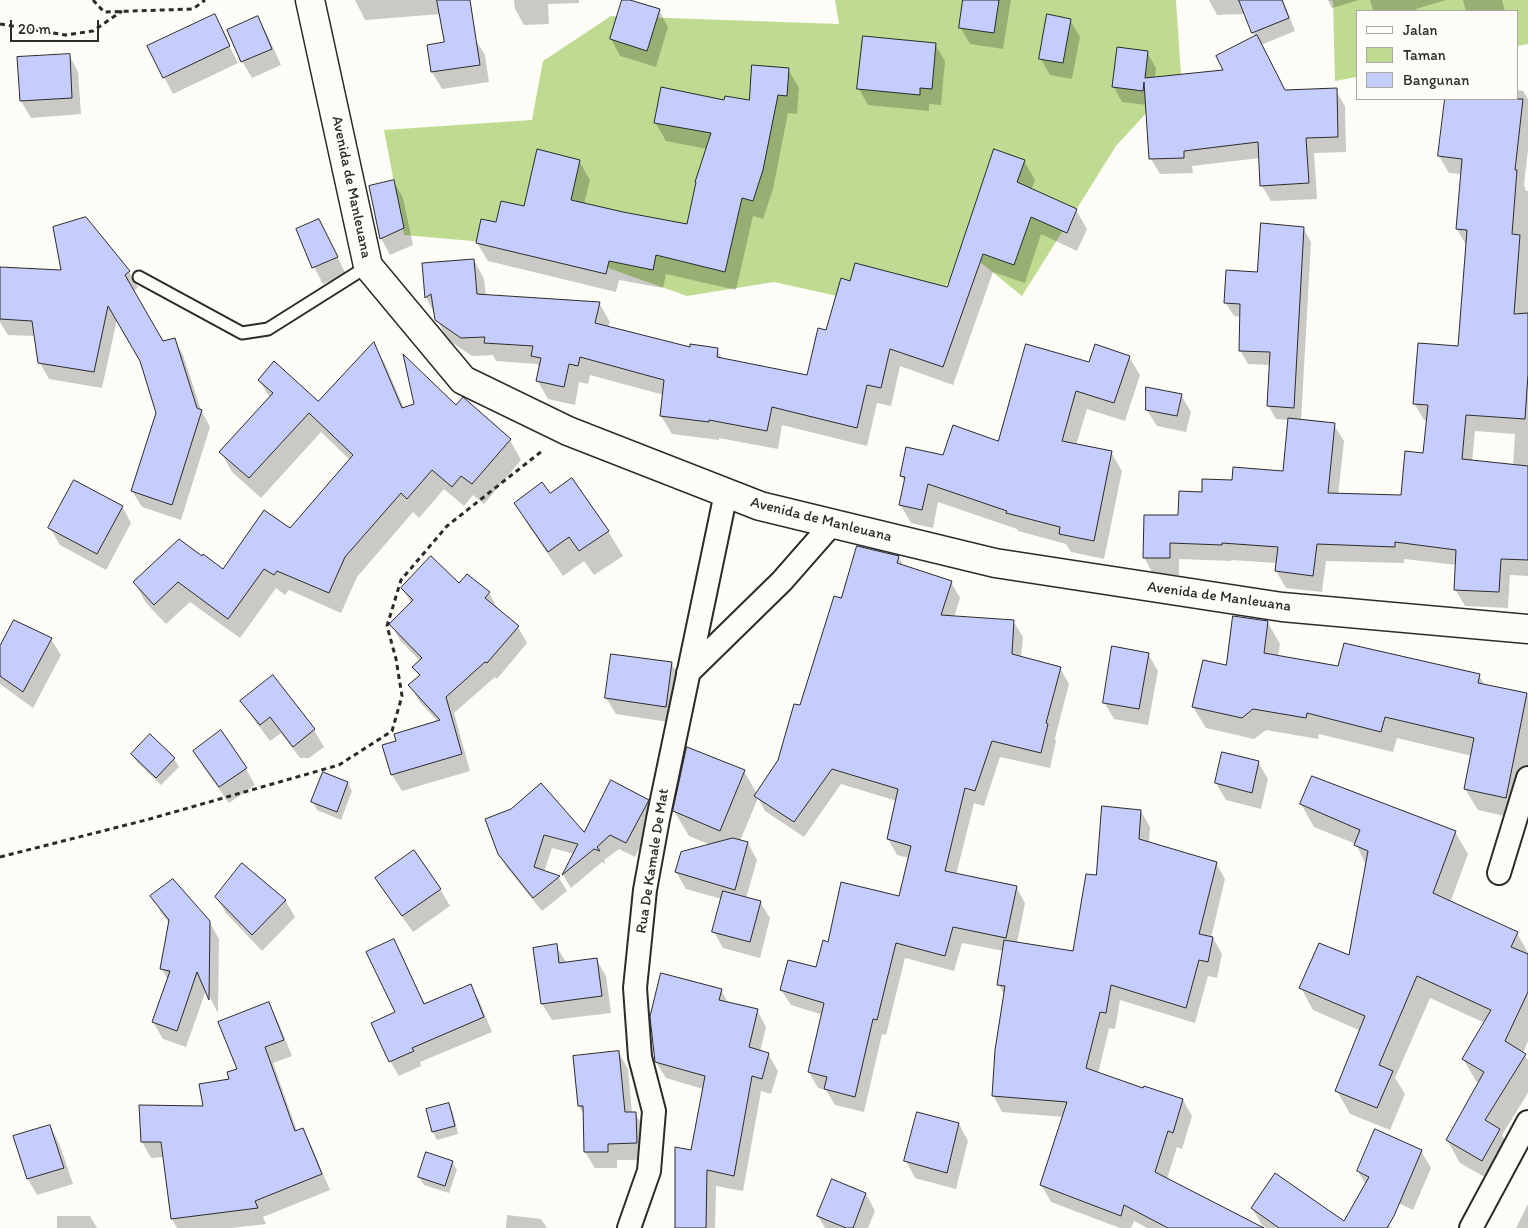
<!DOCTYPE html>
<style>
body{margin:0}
#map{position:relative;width:1528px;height:1228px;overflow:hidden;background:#fdfcf7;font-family:Itim,sans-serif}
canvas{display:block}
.legend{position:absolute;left:1356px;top:10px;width:162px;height:90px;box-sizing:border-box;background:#fdfcf7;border:1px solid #a9a8a5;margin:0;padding:6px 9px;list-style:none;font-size:15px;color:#2b2b2b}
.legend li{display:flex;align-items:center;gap:10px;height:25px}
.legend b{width:25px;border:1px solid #a9a8a5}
.scale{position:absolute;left:10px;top:20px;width:89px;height:22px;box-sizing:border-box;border:2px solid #2b2b2b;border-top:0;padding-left:6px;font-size:15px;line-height:18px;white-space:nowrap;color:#2b2b2b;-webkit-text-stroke:4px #fdfcf7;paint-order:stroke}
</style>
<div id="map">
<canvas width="1528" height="1228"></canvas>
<ul class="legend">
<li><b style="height:6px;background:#fdfcf7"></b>Jalan</li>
<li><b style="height:14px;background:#bfdb92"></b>Taman</li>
<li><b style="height:14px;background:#c5ccfe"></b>Bangunan</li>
</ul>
<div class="scale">20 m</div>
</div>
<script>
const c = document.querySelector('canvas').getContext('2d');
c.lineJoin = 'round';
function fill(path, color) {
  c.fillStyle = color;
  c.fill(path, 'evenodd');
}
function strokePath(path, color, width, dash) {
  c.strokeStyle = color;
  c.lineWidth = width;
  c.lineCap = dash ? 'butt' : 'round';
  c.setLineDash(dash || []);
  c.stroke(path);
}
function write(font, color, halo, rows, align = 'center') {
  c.font = font + ' Itim,sans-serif';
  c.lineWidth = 5;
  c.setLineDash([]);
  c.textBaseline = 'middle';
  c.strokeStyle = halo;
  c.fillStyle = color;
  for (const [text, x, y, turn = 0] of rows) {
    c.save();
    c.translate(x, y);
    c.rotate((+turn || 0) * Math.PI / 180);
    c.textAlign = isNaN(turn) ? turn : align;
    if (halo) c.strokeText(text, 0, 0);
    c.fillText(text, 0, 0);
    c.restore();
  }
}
const green = new Path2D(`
 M835,0H1176L1181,75L1116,146L1022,296L970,254L923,315L774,282L687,296L552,248L404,235L384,130L532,120L543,61L611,16L839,24Z
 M1329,0H1528V44L1517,46V11H1357V77L1335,81L1333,1Z`);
const shadow = new Path2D(`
 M355,0H468L475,39L485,55L489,82L442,89L432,72L428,46L445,43L441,14L365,20Z
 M514,0H579V3L548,4L549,24L524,25L515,9Z
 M623,0L659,10L668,27L656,67L620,56L611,39Z
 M965,0H1011L1003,49L970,44L960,27Z
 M1209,0H1283L1295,31L1261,45L1285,91H1336L1345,106L1346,152L1314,153L1317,199L1271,201L1262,186L1260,158L1192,166L1193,173L1160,174L1151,159L1147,105L1122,102L1113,86L1147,52L1156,68L1155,78L1225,71L1255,37L1246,14L1217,15Z
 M1328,0H1359L1332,8Z
 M1370,0H1446L1416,9V11H1373Z
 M1463,0H1502L1505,11H1466Z
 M214,16L238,63L173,94L164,77Z
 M257,17L267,34L281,65L252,78L242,61Z
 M1070,20L1080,37L1072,79L1050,75L1041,59Z
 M935,44L945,61L941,105L929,104V111L868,105L859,89Z
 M69,55L78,72L81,114L31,118L21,101L18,58Z
 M788,69L799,88L797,114L788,113L773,189L763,219L753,216L736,290L666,274L663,288L619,280L616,292L488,261L477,243L497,224L525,208L579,161L590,180L584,204L688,225L707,149L666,141L655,122L725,102H750Z
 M1517,90L1523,91L1528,99V150L1524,184L1526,191H1528V576L1510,575L1508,608L1465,606L1455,589L1457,565L1404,559V563L1326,561L1322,592L1286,588L1276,571L1277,563L1231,560V561L1179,559V575L1153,574L1144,557L1179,517L1203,494L1233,482L1284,472L1289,420L1276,419L1268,405L1270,365L1248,364L1240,350L1241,317L1234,316L1225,302L1258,273L1303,228L1311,242L1301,421L1334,425L1344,441L1338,495L1402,497L1424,454L1428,420H1424L1414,403L1459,348L1466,245L1457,229L1462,174L1449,173L1439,156L1446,99H1517ZM1475,431L1515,434L1513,466L1472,462Z
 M1024,161L1035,180L1031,190L1076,210L1087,229L1077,251L1041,234L1025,283L993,272L953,385L900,366L891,406L877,403L867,446L782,425L778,449L719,438V440L672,434L661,416L664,395L590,375L588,384L579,382L575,405L548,399L537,380L540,369L537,364L496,361L493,355L472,356L447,339L426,297L423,264L474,260L484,279L486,295L599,303L610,322L608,327L691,349H717L723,360L808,377L851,283L948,289Z
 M394,182L403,198L413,245L390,255L381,238Z
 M319,220L346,274L323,284L314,267Z
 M0,269L129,272L138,287L133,292L162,343L174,339L183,355L201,410L210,427L181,520L142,507L132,491L158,413L141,361L117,319L102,388L49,379L40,363L35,336L8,335L0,322Z
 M373,344L385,364L404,408L456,406L510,440L521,460L484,504L473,495L464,506L444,489L419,518L413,512L357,577L341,613L289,590L285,595L276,588L240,638L190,602L166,624L146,603L135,583L223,571L290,530L350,460L321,432L261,498L232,472L221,452L270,398L259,380L318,403Z
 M1129,357L1140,375L1125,421L1087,409L1076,445L1111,452L1122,471L1104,559L1071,552L1066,544L1018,531L1017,529L938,502L933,528L911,523L900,504L905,482L901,476L944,456L999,442L1090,364Z
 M1181,395L1191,412L1186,432L1157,426L1147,410Z
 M550,495L608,531L623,556L594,575L584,561L563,576L530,528L515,503Z
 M122,506L131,523L106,570L60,545L50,528Z
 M899,557L904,567L951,582L960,598L954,617L1013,621L1023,637L1021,657L1060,668L1069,684L1055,738L1056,741L1050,768L1000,757L984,806L974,803L956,875L1016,887L1025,903L1017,943L1074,953L1098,877L1141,811L1150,827L1149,843L1216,863L1225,879L1211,938H1213L1222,954L1217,978L1208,976L1195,1023L1120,1000L1115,1029L1109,1028L1098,1074L1144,1090L1183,1100L1192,1116L1182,1149L1177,1147L1167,1179L1249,1228H1147L1134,1221L1131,1228H1120L1051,1202L1041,1185L1064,1117L1002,1112L993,1095L1005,996L999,985L1004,951L962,943L954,971L905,958L886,1035L882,1034L864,1112L835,1105L826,1090L818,1088L809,1072L823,1015L791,1005L781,990L817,969L829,943L900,897L909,858L897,855L888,839L897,801L841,784L804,837L765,811L758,798L740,841L748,843L757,860L746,898L760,902L770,918L760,958L723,948L714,932L722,899L686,889L676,872L711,845L689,836L674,811L744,771L757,794L779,760L801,707L842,599Z
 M459,585L489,593L498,609L518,627L527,643L497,679L495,677L454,713L470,771L402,791L392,775L384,746L397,742L438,722L419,701L410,685L420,677L414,667L420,661L400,640L391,624L411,603L402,588Z
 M1268,623L1280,644L1278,657L1339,668L1479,676L1485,685L1527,694L1528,697V792L1518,819L1478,810L1465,789L1472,756L1397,738L1393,752L1319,734L1318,739L1266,730L1254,739L1206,728L1193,707L1227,666Z
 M51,639L61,655L33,708L0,684V648Z
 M1148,654L1158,671L1148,725L1114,719L1104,702Z
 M671,663L681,680L675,723L616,714L606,698Z
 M273,677L314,730L324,747L309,758H300L281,733L270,741L252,717L242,701Z
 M194,751L246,769L255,785L229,803L204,768Z
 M132,754L174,759L179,767L161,785L137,762Z
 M1258,762L1268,779L1261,809L1226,800L1216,783Z
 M348,783L352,791L341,820L317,810L313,802Z
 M648,801L656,815L635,857L619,849L604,860L606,864L602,862L571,888L563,875L574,854L552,848L544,872L559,878L567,891L542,911L507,868L499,854L486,819L584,834Z
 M1301,804L1455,832L1468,854L1450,903L1517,933L1528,953V1041L1523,1053L1528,1060V1093L1502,1135L1512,1152L1495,1183L1460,1163L1447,1140L1479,1083L1476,1081L1463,1059L1485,1023L1430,998L1395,1078L1405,1094L1390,1130L1350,1114L1337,1091L1361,1031L1313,1010L1301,988L1349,957L1366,865L1356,844L1314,827Z
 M377,878L440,889L450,906L413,932L386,894Z
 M152,897L209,921L219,939L218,1013L206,990L186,1047L163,1039L153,1022L168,980L162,969L170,924L161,913Z
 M216,897L285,900L295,917L262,951L226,913Z
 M393,940L425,1005L470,986L479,1000L492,1032L420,1062L421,1066L399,1076L390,1061L396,1012Z
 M556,946L566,962L596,959L606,976L611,1013L552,1020L542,1004L534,949Z
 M721,990L729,1004L757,1010L766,1027L760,1052L768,1054L778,1071L771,1094L761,1091L743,1191L716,1186L715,1228H677L703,1089L666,1078L656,1062Z
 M268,1003L277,1019L292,1056L273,1063L297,1131L302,1129L311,1145L330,1190L263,1217L266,1224L231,1228H177L172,1219L164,1157L151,1158L142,1142L205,1107L239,1070Z
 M619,1053L628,1069L632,1113H635L645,1130V1160H617V1168H595L585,1152L584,1115L579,1106Z
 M448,1104L453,1112L458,1134L437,1140L433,1132L427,1110Z
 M959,1124L968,1141L956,1189L915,1178L906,1161Z
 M50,1126L59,1143L73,1184L37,1195L28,1179L15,1137Z
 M1421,1151L1431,1168L1413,1210L1368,1188L1358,1171Z
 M452,1162L457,1170L449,1193L424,1185L419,1177Z
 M833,1181L866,1194L875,1211L868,1228H825L818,1216Z
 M1355,1204L1392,1228H1266L1262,1225L1252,1208L1344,1223Z
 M1528,1204V1228H1516Z
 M507,1215L541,1219L547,1228H506Z
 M57,1216H90L97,1228H57Z`);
const building = new Path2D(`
 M437,0H470L480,65L431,72L427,45L444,42Z
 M622,0H630L660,9L647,51L610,39Z
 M963,0H999L994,33L959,28Z
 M1239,0H1282L1289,18L1252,33Z
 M215,14L230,46L163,78L147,46Z
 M1047,14L1071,19L1063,63L1039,59Z
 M258,16L272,49L241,62L227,30Z
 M1257,35L1285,90L1337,88L1338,137L1306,138L1309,183L1260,186L1258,142L1184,151V158L1149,159L1144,82L1143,91L1112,87L1117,47L1148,51L1145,78L1223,70L1216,56Z
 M863,36L936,43L932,89L920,88V95L857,89Z
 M70,54L72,98L20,101L17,57Z
 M752,65L789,68L787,96L778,95L763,170L753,201L742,198L725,272L656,255L653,270L609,261L606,274L476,243L481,219L496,222L501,201L524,206L537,149L580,160L571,200L623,212L687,224L696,182H695L711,133L654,123L661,87L724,100L725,96L749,100Z
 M1445,99H1523L1515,170H1517L1512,234L1520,235L1514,314L1528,313V374L1525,419L1466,415L1462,459L1528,466V560L1501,559L1499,592L1454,590L1456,550L1395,542V547L1317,544L1313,576L1275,571L1278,547L1222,543V545L1170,543V558H1143L1144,515H1178L1179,491L1202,492V479L1232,480L1233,467L1283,471L1288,418L1335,423L1328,493L1401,495L1405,451L1423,453L1428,405L1413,404L1418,343L1458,346L1467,230L1456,229L1462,159L1438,156Z
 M994,149L1025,160L1017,182L1077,209L1067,233L1031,217L1014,265L983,254L943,367L890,349L881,388L867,385L857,428L772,407L767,431L709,420V422L660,416L664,380L580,357L578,366L569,364L564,387L536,381L541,358L531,356L533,346L484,343L485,337L461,338L435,320L431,294L425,298L422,263L474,259L477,294L600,302L595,323L690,347V344L718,348L717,357L807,375L818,328L826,330L841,278L850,281L855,263L947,287Z
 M394,180L404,228L380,239L369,186Z
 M86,217L130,271L125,275L163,341L175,338L197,408L202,410L172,505L131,491L156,413L140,361L108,306L94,372L38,363L32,321L0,319V267L61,270L53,227Z
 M319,219L338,257L312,268L296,229Z
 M1261,223L1304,227L1294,408L1267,406L1270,352L1239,351L1240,304L1224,303L1226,270L1257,272Z
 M374,342L402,408L414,404L403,354L456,405L463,397L511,439L472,484L461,476L452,487L432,470L407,499L401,493L345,557L329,593L277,571L274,575L264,569L228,619L178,582L154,605L133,582L179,539L202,556L203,554L223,569L264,510L290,528L353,455L309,413L249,478L219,452L273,393L258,380L274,361L318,401Z
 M1026,344L1089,362L1095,344L1130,356L1114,403L1076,391L1062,441L1112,451L1094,541L1059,534L1060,527L1006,513L1007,511L928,484L922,510L899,505L905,477L900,476L906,447L943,455L953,425L998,441Z
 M1146,387L1182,394L1177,416L1146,410Z
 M572,478L609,531L579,551L569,537L548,552L514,503L542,482L550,493Z
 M74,480L123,506L97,554L48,528Z
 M857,546L899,556L897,563L952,581L941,615L1014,620L1012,654L1061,667L1046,723L1048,724L1041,753L992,741L975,791L965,788L945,871L1017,886L1006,938L953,927L945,956L896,943L877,1020L873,1019L855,1097L824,1089L827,1077L808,1072L824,1003L780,990L788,960L816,967L823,940L828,942L841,882L899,896L911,846L887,839L898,789L832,769L794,822L754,796L778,760L794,704L800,705L834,596L841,598Z
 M431,556L459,583L467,574L490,592L485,598L519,626L487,663L485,662L446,697L462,754L391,775L382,745L396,741L394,734L440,720L408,685L420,675L412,667L422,658L389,624L413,600L401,588Z
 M1233,616L1268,621L1264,653L1338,666L1344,643L1480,674L1478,683L1527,693L1506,798L1464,789L1474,738L1385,717L1381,732L1307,713L1306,718L1253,709L1242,718L1192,707L1203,660L1226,665Z
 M14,620L52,638L23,692L0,676V646Z
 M1112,646L1149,653L1139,709L1103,703Z
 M611,654L672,662L666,707L605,698Z
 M273,675L315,729L293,747L270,717L260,725L240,701Z
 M221,730L247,768L219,787L193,751Z
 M150,734L175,758L156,778L131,754Z
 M687,747L745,770L720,831L673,811Z
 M1222,752L1259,761L1252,793L1215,783Z
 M323,772L348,782L337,812L311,802Z
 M1312,776L1456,831L1433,893L1518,932L1511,947L1528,954V992L1505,1041L1526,1054L1485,1120L1500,1129L1482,1161L1446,1140L1484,1072L1462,1059L1491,1010L1417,976L1379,1065L1393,1071L1377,1108L1335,1091L1365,1016L1299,988L1319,943L1349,955L1368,851L1354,845L1360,830L1300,804Z
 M611,780L649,800L626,843L610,835L597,847L600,851L594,849L562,875L578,844L544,835L534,867L560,876L533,898L498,854L485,819L511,809L541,783L584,832Z
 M1102,806L1141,810L1139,839L1217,862L1199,934L1213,937L1208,962L1199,960L1186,1008L1111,985L1106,1013L1100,1012L1086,1068L1143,1088L1144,1086L1183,1099L1173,1133L1168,1131L1155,1172L1264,1228H1168L1124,1205L1121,1216L1040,1185L1067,1102L992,1096L995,1050L1005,986L997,985L1004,940L1073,951L1086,874L1096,875Z
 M733,838L748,842L735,890L675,872L681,852Z
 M414,850L441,889L402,916L375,878Z
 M242,863L286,900L252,935L215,897Z
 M173,879L210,921L209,1000L197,972L177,1031L152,1022L170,971L160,969L169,920L150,896Z
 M723,891L761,901L750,942L712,932Z
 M394,939L424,1004L471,984L484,1017L412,1048L414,1051L389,1062L371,1023L395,1012L366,952Z
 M557,944L559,963L597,958L602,996L541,1004L533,948Z
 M661,973L722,989L719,1000L758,1009L749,1047L769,1053L762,1079L752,1076L734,1176L707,1170L706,1228H675V1147L691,1150L705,1076L655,1062L650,1017Z
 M269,1002L284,1040L265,1047L295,1131L303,1128L322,1174L255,1201L258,1208L171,1219L161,1142H141L139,1105L203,1106L199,1084L229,1079L227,1072L237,1069L218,1022Z
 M619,1051L625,1112H636L637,1143L608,1144V1152H584L583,1106H578L573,1056Z
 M449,1103L455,1126L432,1132L426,1109Z
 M917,1112L959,1123L947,1173L904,1161Z
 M50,1125L64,1168L27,1179L13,1136Z
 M1375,1129L1422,1150L1394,1216L1387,1228H1279L1251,1208L1275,1173L1344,1221L1369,1177L1357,1171Z
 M426,1152L453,1161L445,1186L418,1177Z
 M832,1179L866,1193L853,1228H846L817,1216Z`);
const path = new Path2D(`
 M93,0L104,12L193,9L205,0
 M0,24L65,35L93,31L122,11
 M0,857L146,820L339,765L392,731L402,696L396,659L387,626L401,580L447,526L542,451`);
const lane = new Path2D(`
 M139,277L242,333L268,329L368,266`);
const street = new Path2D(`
 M688,673L782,581L832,524
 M1499,873L1528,778
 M629,1228L649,1171L654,1111L640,1057L635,988L645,890L658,819L726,493
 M1471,1228L1528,1122`);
const secondary = new Path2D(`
 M310,0L368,266L463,380L568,431L760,506L995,563L1282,607L1528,629`);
const streetNames = [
 ["Avenida de Manleuana",351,187,78],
 ["Avenida de Manleuana",821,520,14],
 ["Avenida de Manleuana",1219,597,8],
 ["Rua De Kamale De Mat",653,861,-81]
];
fill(green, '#bfdb92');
fill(shadow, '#0003');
fill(building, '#c5ccfe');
strokePath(building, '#2b2b2b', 1);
strokePath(lane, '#2b2b2b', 15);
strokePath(street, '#2b2b2b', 26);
strokePath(secondary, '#2b2b2b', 31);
strokePath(path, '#2b2b2b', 3, [5, 4]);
strokePath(lane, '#fdfcf7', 11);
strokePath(street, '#fdfcf7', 22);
strokePath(secondary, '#fdfcf7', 28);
write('15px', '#2b2b2b', '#fdfcf7', streetNames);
</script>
